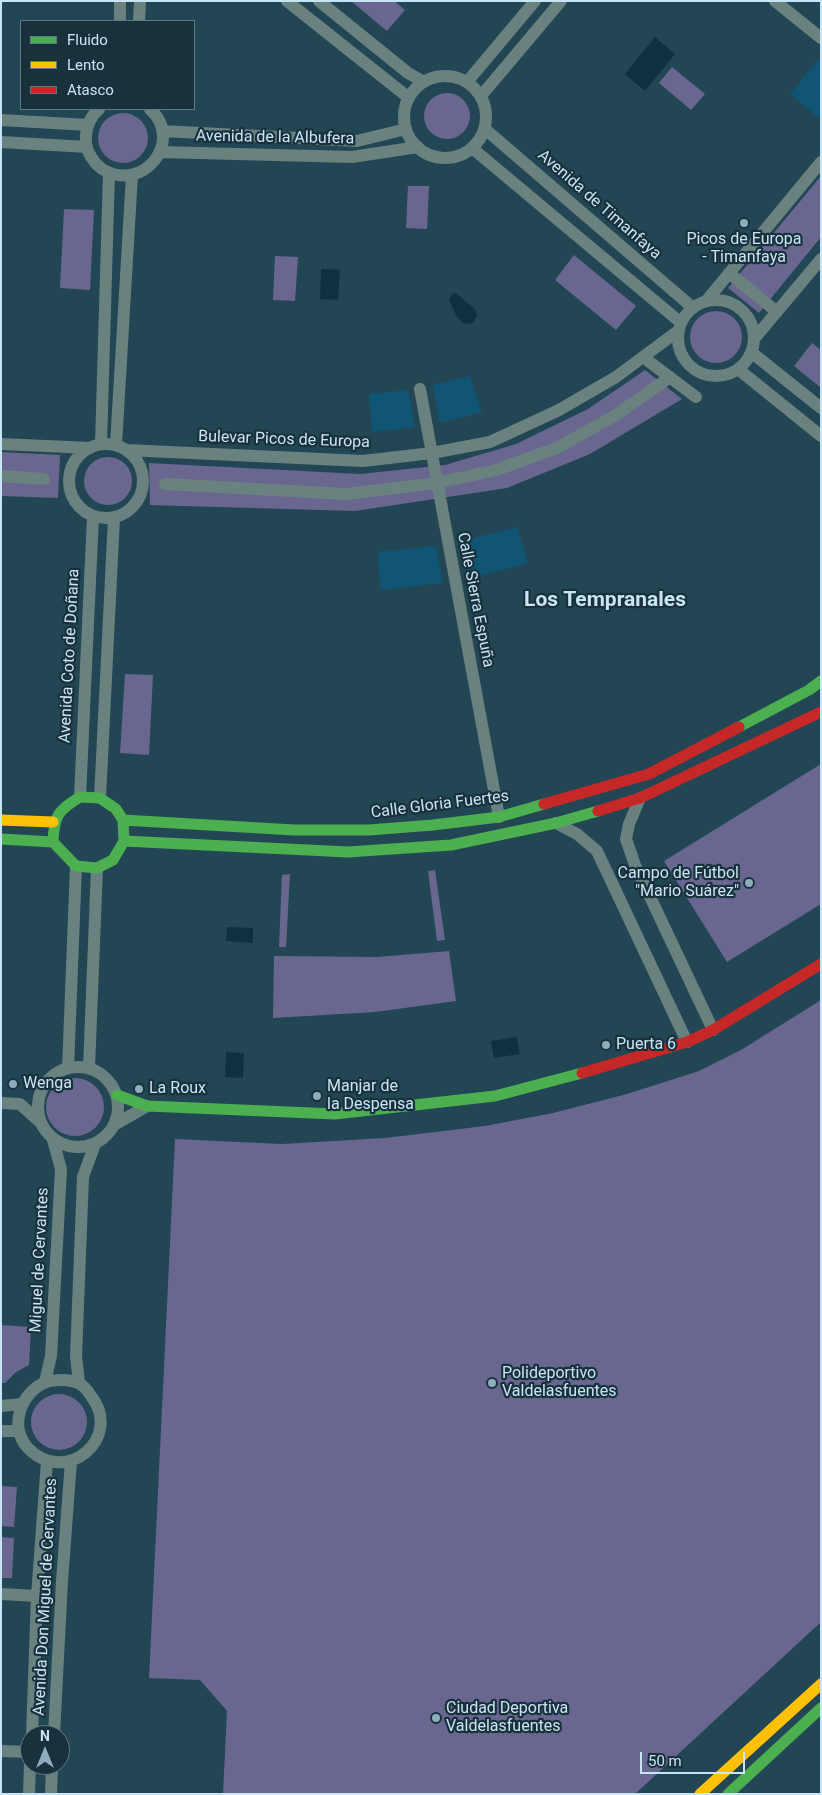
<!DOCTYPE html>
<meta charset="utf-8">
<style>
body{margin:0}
#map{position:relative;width:822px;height:1795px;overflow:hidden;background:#234655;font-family:Roboto,sans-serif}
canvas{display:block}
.frame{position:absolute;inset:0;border:2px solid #c8e5f5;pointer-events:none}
.legend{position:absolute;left:20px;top:20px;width:175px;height:90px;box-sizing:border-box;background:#19313d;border:1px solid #5f7987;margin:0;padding:6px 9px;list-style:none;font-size:15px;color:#c8e5f5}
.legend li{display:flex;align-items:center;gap:10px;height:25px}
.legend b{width:25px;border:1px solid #5f7987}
.north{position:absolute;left:20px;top:1725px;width:50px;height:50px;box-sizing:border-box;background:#19313d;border:1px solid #5f7987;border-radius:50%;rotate:0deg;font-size:14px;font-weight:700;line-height:20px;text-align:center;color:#c8e5f5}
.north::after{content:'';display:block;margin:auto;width:18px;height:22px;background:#8eadbd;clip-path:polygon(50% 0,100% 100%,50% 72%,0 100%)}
.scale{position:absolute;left:640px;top:1752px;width:105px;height:22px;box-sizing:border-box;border:2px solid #c8e5f5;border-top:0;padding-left:6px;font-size:15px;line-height:18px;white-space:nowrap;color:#c8e5f5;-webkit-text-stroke:4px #19313d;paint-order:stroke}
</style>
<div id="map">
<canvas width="822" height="1795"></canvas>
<div class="frame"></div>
<ul class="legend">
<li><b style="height:6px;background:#4caf50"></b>Fluido</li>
<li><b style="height:6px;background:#ffc107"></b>Lento</li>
<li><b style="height:6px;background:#c62828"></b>Atasco</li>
</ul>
<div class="north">N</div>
<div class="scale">50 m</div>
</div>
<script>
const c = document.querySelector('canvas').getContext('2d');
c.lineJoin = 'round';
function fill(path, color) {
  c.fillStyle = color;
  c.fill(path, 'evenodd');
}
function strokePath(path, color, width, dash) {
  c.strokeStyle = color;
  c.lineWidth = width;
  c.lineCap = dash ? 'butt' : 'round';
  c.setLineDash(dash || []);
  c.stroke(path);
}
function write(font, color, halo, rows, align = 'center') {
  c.font = font + ' Roboto,sans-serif';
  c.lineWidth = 4.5;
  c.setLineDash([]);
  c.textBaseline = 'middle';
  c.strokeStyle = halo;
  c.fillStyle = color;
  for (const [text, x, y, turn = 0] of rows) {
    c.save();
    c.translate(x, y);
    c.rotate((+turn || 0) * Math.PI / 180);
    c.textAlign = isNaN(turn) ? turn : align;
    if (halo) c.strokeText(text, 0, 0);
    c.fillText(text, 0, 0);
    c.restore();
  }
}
const built = new Path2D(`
 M821,56V116L819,118L790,94Z
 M470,376L482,412L440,423L433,385Z
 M408,390L415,427L372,432L369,394Z
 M517,527L528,563L468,579L461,541Z
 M436,546L443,583L380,590L378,552Z`);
const green = new Path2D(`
 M351,1H394L405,10L387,31Z
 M672,67L705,94L691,110L659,83Z
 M424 116a23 23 0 1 1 46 0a23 23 0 1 1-46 0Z
 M98 138a25 25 0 1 1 50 0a25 25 0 1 1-50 0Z
 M821,176V237L759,313L728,288Z
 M408,186H429L427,229L406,228Z
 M64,209L94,210L90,290L60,288Z
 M574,255L636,306L616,330L555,280Z
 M275,256L298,257L295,301L273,300Z
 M690 337a26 26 0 1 1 52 0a26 26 0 1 1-52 0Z
 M812,343L821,350V388L794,366Z
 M645,370L682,399L590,454L507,488L355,511L150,505L149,463L360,474L445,465L516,444L588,409Z
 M1,452L60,455L58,498L1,496Z
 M84 481a24 24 0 1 1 48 0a24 24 0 1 1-48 0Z
 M125,674L153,675L149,755L120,753Z
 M821,764V904L727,962L664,861Z
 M435,870L445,940L437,941L428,871Z
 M290,874L286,947H279L282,875Z
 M449,951L456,1001L375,1012L273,1018L274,956L377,957Z
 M821,1000V1622L635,1794H223L227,1711L200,1680L149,1678L175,1139L282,1144L385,1138L485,1126L553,1113L627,1094L699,1071L741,1050Z
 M46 1107a29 29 0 1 1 58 0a29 29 0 1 1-58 0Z
 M1,1325L31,1327L29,1365L16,1372L5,1383H1Z
 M31 1422a28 28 0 1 1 56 0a28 28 0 1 1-56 0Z
 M2,1486L17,1487L14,1527L1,1526Z
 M1,1537L14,1538L12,1578H1Z`);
const water = new Path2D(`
 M655,37L675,54L645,91L625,74Z
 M321,269L340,270L338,300L320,299Z
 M456,293L475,309L477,316L473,323C459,328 454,310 449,300L452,294Z
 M227,927L253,928V943L226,941Z
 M517,1037L520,1054L494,1058L491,1041Z
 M226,1052L244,1053L243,1078L225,1077Z`);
const street = new Path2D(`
 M287,1L409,98
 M319,1L408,73L424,82
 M775,1L821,38
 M120,21V1
 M139,21L140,1
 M404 117a41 41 0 1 1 82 0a41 41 0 1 1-82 0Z
 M467,82L535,1
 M481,96L561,1
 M99,109C89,118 85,130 86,143C87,153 94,163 102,169C143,194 185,141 150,109
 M1,120L88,125
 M485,129L692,307
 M162,131L357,141L406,129
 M1,142L87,147
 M472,148L680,322
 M160,152L352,157L418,147
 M729,273L777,312
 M707,300L821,162
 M678 338a38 38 0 1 1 76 0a38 38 0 1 1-76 0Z
 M754,339L821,259
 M751,352L821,408
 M643,357L696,397
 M738,369L821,436
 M420,389L499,817
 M1,444L90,448
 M101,444L109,173
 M69 481a37 37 0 1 1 74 0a37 37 0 1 1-74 0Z
 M116,445L132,175
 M126,450L363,461L432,453L490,442L559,410L616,377L678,331
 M1,476L44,479
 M165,484L346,494L437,483L496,470L557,448L616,415L670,377
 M80,797L93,516
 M100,798L114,518
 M640,798L629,824L626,839L635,865L713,1030
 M556,823L577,834L597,851L687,1042
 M38 1107a40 40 0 1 1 80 0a40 40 0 1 1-80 0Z
 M68,1068L76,866
 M89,1068L97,868
 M1,1103L20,1104L40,1122
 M114,1125L147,1106
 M63,1380C67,1380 73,1381 78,1383C83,1385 88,1391 91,1396C124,1438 65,1488 27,1447C9,1426 21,1393 44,1383C49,1380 57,1380 63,1380Z
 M45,1382L51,1356L61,1169L53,1140
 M79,1383L76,1356L83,1177L95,1144
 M1,1406L22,1404
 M1,1431H19
 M1,1594L37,1596
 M32,1735L37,1596L47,1461
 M54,1735L62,1581L71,1461
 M1,1751L30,1752
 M29,1794L30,1765
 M51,1794L52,1765`);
const fast = new Path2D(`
 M739,727L809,690L821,681
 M80,797L100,798L116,809L123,820L124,841L113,860L97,868L76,866L53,842C54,816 58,810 80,797Z
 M123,820L294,830H369L433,825L499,817L544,804
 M1,839L53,842
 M124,841L348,852L451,845L556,823L598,811
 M117,1095L147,1106L335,1114L495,1096L582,1073
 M728,1794L821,1708`);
const slow = new Path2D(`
 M1,820L53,822
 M700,1794L821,1684`);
const jam = new Path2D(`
 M544,804L649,774L739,727
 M598,811L640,798L821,712
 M582,1073L687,1042L713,1030L821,964`);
const markers = [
 [744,223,5,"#8eadbd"],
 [749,883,5,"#8eadbd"],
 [606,1045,5,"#8eadbd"],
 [13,1084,5,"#8eadbd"],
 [139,1089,5,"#8eadbd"],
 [317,1096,5,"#8eadbd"],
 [492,1383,5,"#8eadbd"],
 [436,1718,5,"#8eadbd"]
];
const streetNames = [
 ["Avenida de la Albufera",275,138,1],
 ["Avenida de Timanfaya",599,205,41],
 ["Bulevar Picos de Europa",284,440,2],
 ["Calle Sierra Espuña",475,600,79],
 ["Avenida Coto de Doñana",70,656,-87],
 ["Calle Gloria Fuertes",440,805,-7],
 ["Miguel de Cervantes",40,1260,-87],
 ["Avenida Don Miguel de Cervantes",46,1597,-87]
];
const poiNames = [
 ["Picos de Europa",744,240,"center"],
 ["- Timanfaya",744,258,"center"],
 ["Campo de Fútbol",739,874,"right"],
 ["\"Mario Suárez\"",739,892,"right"],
 ["Puerta 6",616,1045],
 ["Wenga",23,1084],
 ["Manjar de",327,1087],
 ["la Despensa",327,1105],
 ["La Roux",149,1089],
 ["Polideportivo",502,1374],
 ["Valdelasfuentes",502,1392],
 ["Ciudad Deportiva",446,1709],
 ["Valdelasfuentes",446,1727]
];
const districtNames = [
 ["Los Tempranales",605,601]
];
fill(built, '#105674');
fill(green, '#696790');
fill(water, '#11303f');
strokePath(street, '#69827f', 12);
strokePath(fast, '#4caf50', 11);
strokePath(slow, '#ffc107', 11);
strokePath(jam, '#c62828', 11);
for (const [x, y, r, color] of markers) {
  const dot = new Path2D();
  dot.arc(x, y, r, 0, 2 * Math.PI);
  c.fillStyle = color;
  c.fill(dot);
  strokePath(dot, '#19313d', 2);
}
write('16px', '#c8e5f5', '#19313d', streetNames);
write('16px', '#c8e5f5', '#19313d', poiNames, 'left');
write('bold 21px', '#c8e5f5', '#19313d', districtNames);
</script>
